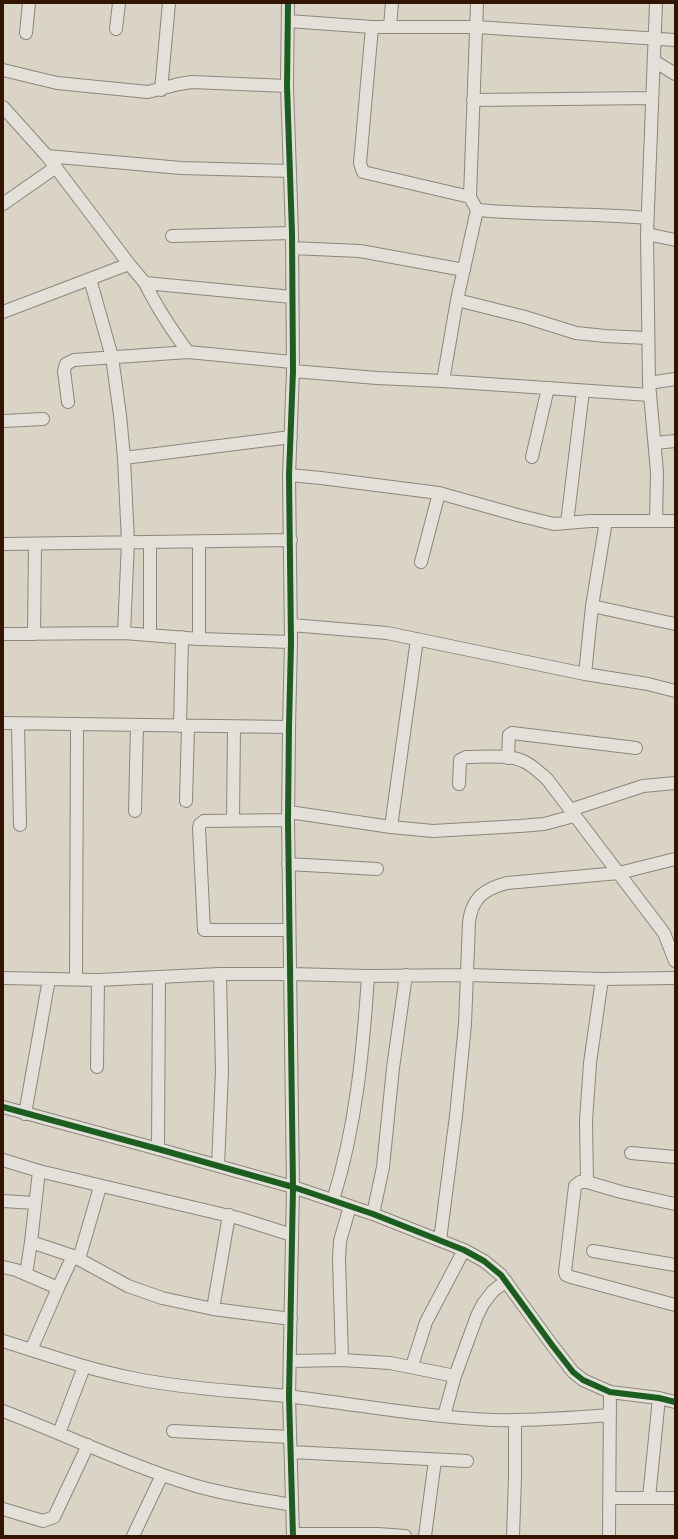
<!DOCTYPE html>
<style>
body{margin:0}
#map{position:relative;width:678px;height:1539px;overflow:hidden;background:#d9d4c5;font-family:Alegreya,serif}
canvas{display:block}
.frame{position:absolute;inset:0;border:4px solid #321500;pointer-events:none}
</style>
<div id="map">
<canvas width="678" height="1539"></canvas>
<div class="frame"></div>
</div>
<script>
const c = document.querySelector('canvas').getContext('2d');
c.lineJoin = 'round';
function strokePath(path, color, width, dash) {
  c.strokeStyle = color;
  c.lineWidth = width;
  c.lineCap = dash ? 'butt' : 'round';
  c.setLineDash(dash || []);
  c.stroke(path);
}
const street = new Path2D(`
 M288,3L287,86L292,233L293,371L289,475L291,642L289,727L288,820L293,1187L289,1397L293,1536
 M656,3L647,234L649,383L657,472L656,521
 M288,21L372,27H476L675,40
 M390,26L392,3
 M372,27L360,163L363,172L470,197
 M116,29L119,3
 M26,33L29,3
 M654,61L675,74
 M3,70L57,83L148,92L179,84L192,82L287,86
 M161,90L169,3
 M473,100L652,98
 M3,107L47,156L129,264L145,283L292,297
 M47,156L181,168L290,171
 M3,204L56,167
 M477,210C534,215 590,213 647,218
 M647,234L675,240
 M172,236L292,233
 M292,248L360,251L464,270
 M90,279L112,357L120,415L124,458L128,542L124,633
 M145,283C157,308 171,329 188,352
 M457,300L525,317L576,333L605,336L648,338
 M3,312L129,264
 M293,371L377,378L443,381L650,395
 M443,381L457,300L477,210L470,197L477,3
 M649,383L675,379
 M68,402L64,371L66,364L74,360L188,352L292,362
 M3,421L43,419
 M655,443L675,441
 M532,457L548,388
 M124,458L291,437
 M289,475L321,478L439,493L521,516L554,524L590,521H675
 M567,523L583,391
 M3,544L291,540
 M421,562L439,493
 M592,606L675,624
 M291,625L387,633L585,674L648,684L675,691
 M3,634L124,633L199,639L291,642
 M34,634L35,544
 M150,635V542
 M199,639V542
 M585,674L592,606L606,521
 M3,723L289,727
 M18,724L20,825
 M180,726L182,637
 M508,758L509,735L512,733L636,748
 M459,784L460,760L466,757C483,757 510,754 525,762C533,766 540,773 547,779L664,933L675,961
 M186,801L188,727
 M570,810L643,786L675,783
 M135,811L137,726
 M289,812L391,827L433,831L520,826L544,824L574,816
 M233,820L234,727
 M288,820L204,821L200,824L199,828L204,930H289
 M391,827L417,639
 M288,864L377,869
 M3,978L98,980L220,974H291L368,976L468,975L602,979L675,978
 M76,979L77,725
 M97,1067L98,980
 M3,1107L158,1149L293,1187L373,1214L464,1250L484,1261L501,1275L552,1345L573,1372L583,1380L610,1392L659,1398L675,1402
 M25,1114L49,979
 M158,1149L159,977
 M631,1153L675,1157
 M3,1160L39,1171
 M218,1166L222,1071L220,974
 M587,1182L586,1121L590,1063L602,979
 M333,1200C356,1127 363,1052 368,976
 M3,1201L35,1203
 M675,1204L621,1192L587,1182H580L575,1186L565,1272L566,1275L571,1277L675,1305
 M373,1214L383,1167L393,1068L406,975
 M440,1240L456,1116L465,1024L469,922C472,898 484,889 507,883L619,873L675,859
 M31,1242L73,1256L128,1286L162,1298L213,1309L291,1319
 M593,1251L675,1265
 M79,1259L100,1187
 M3,1267L16,1270L58,1288L31,1350
 M26,1274L31,1242L39,1171L238,1218L292,1235
 M58,1288L73,1256
 M213,1309L229,1215
 M3,1341C47,1355 91,1370 137,1379C191,1390 247,1391 302,1398C366,1406 429,1417 493,1420C532,1421 571,1418 610,1415
 M342,1360L339,1259L340,1241L350,1206
 M290,1361L342,1360L390,1363L455,1376
 M412,1366L426,1322L464,1250
 M3,1411C66,1435 128,1465 193,1485C225,1495 259,1499 292,1505
 M444,1416L455,1376L477,1316L483,1304L493,1291L506,1281
 M173,1431L290,1437
 M59,1433L84,1367
 M291,1452L467,1461
 M610,1498H675
 M649,1498L659,1398
 M3,1509L43,1521L54,1517L88,1445
 M293,1534H378L405,1536
 M133,1536L162,1475
 M425,1536L435,1460
 M513,1536L515,1477V1420
 M609,1536L610,1392`);
const cycleway = new Path2D(`
 M288,3L287,86L292,233L293,371L289,475L291,642L289,727L288,820L293,1187L289,1397L293,1536
 M3,1107L158,1149L293,1187L373,1214L464,1250L484,1261L501,1275L552,1345L573,1372L583,1380L610,1392L659,1398L675,1402`);
strokePath(street, '#8d867b', 14);
strokePath(street, '#e2e0d9', 12);
strokePath(cycleway, '#1b5e20', 6);
</script>
